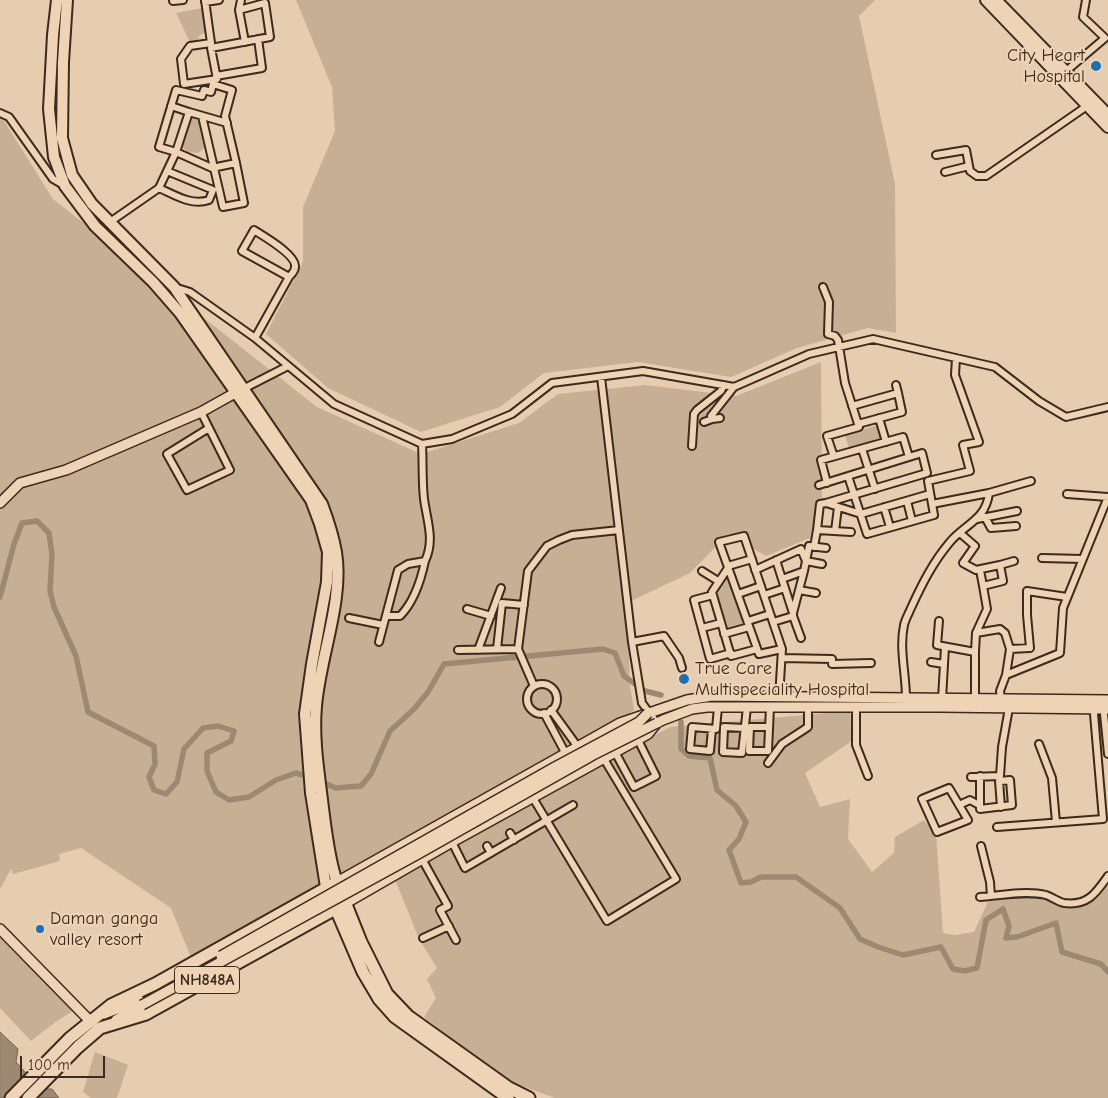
<!DOCTYPE html>
<style>
body{margin:0}
#map{position:relative;width:1108px;height:1098px;overflow:hidden;background:#e7cdaf;font-family:"Comic Neue",sans-serif}
canvas{display:block}
.scale{position:absolute;left:20px;top:1056px;width:85px;height:22px;box-sizing:border-box;border:2px solid #3b2a1e;border-top:0;padding-left:6px;font-size:15px;line-height:18px;white-space:nowrap;color:#3b2a1e;-webkit-text-stroke:4px #eed4b5;paint-order:stroke}
</style>
<div id="map">
<canvas width="1108" height="1098"></canvas>
<div class="scale">100 m</div>
</div>
<script>
const c = document.querySelector('canvas').getContext('2d');
c.lineJoin = 'round';
function fill(path, color) {
  c.fillStyle = color;
  c.fill(path, 'evenodd');
}
function strokePath(path, color, width, dash) {
  c.strokeStyle = color;
  c.lineWidth = width;
  c.lineCap = dash ? 'butt' : 'round';
  c.setLineDash(dash || []);
  c.stroke(path);
}
function write(font, color, halo, rows, align = 'center') {
  c.font = font + ' "Comic Neue",sans-serif';
  c.lineWidth = 4;
  c.setLineDash([]);
  c.textBaseline = 'middle';
  c.strokeStyle = halo;
  c.fillStyle = color;
  for (const [text, x, y, turn = 0] of rows) {
    c.save();
    c.translate(x, y);
    c.rotate((+turn || 0) * Math.PI / 180);
    c.textAlign = isNaN(turn) ? turn : align;
    if (halo) c.strokeText(text, 0, 0);
    c.fillText(text, 0, 0);
    c.restore();
  }
}
const green = new Path2D(`
 M296,0H875L859,16L895,184L896,333L868,328L797,348L731,377L638,362L544,373L500,407L421,432L328,388L266,334L303,262V207L335,131L332,87Z
 M202,8L205,32L199,36L197,42L191,44L176,13Z
 M192,117L201,122L206,147L198,153L188,152L181,146Z
 M0,119L4,121L53,199L317,407L421,454L519,423L558,394L646,385L736,396L821,362L822,507L812,537L766,556L728,534L690,573L627,603L630,685L634,710L630,713L629,716L575,743L192,960L171,908L81,848L59,854L60,861L13,874L11,869L0,889Z
 M878,425L882,439L849,449L845,435Z
 M727,576L745,625L729,630L716,590Z
 M850,711L852,741L805,773L820,807L850,799L848,839L872,872L894,853L895,837L924,820L936,834L943,933L955,935L974,932L988,902L1035,890L1060,906L1090,903L1108,876V1098H555L506,1080L424,1017L436,998L427,979L437,968L419,939L394,877L670,727Z
 M0,935L74,1010L54,1023L31,1041L0,1008Z
 M95,1052L128,1065L117,1098H91L83,1092Z`);
const water = new Path2D(`
 M0,1032L18,1049L16,1062L40,1089H52L59,1098H0Z`);
const canal = new Path2D(`
 M0,597L14,544L22,523L37,521L49,533L52,554L50,591L54,607L76,656L88,712L154,746L155,764L149,777L154,790L166,794L177,782L184,749L203,728L218,726L234,731L231,741L207,753V771L216,792L229,800L249,797L276,780L296,773L310,777
 M681,722V749L689,756L710,758L717,790L736,806L746,822L739,839L729,850L741,883L751,882L761,877H796L840,908L860,939L878,947L903,955L941,947L953,969L965,971L977,968L986,920L1003,909L1009,926L1006,938L1017,937L1056,923L1062,952L1101,964L1108,972
 M319,781L336,788L361,786L371,774L390,731L414,709L428,692L444,664L603,649L615,653L624,676L645,691L661,695`);
const street = new Path2D(`
 M173,0V1L183,0
 M205,0L211,43L190,46L181,59L184,84L217,79L211,48L270,37L265,3L239,10L241,0
 M205,2L219,0
 M239,10L245,42
 M1065,72L1105,38L1083,17L1086,0
 M216,76L262,68L258,39
 M171,106L189,112
 M0,113L9,117L53,179L65,186
 M202,116L223,207L244,203L236,163
 M936,155L966,150L970,171L977,176H986L1087,106
 M945,172L969,166
 M159,188C175,195 191,206 209,200L213,190L167,171
 M110,222L159,188L176,152L212,168L236,163L225,116L232,90L213,84L211,92L204,90L202,96L176,90L159,147L176,152L189,112L227,123
 M174,287L190,292L255,338L334,404L422,444L452,439L512,414L552,383L643,371L734,387L809,354L873,339L995,367L1039,401L1066,417L1108,407
 M823,287L829,302L828,334L835,336L838,340L845,383L859,427L827,436L833,454
 M255,338L289,277L242,251L254,230C263,236 297,255 295,267C295,270 291,275 289,277
 M956,358L955,375L979,442L963,445L970,471L928,481L932,504L989,493
 M601,377L632,642L642,703L657,723
 M896,385L898,393
 M243,389L288,366
 M852,406L898,393L902,412L858,424
 M201,412L230,470L187,490L167,454L209,428
 M720,418L712,419L711,416L734,387
 M879,418L886,442
 M704,422L712,419
 M422,444C423,462 422,481 424,499C427,521 435,540 425,561
 M692,446L694,414L697,410L721,391L724,385
 M862,449L875,489
 M848,476L867,534L934,515L932,504
 M827,483L821,460L903,437L909,457
 M819,485L922,453L927,473L826,503L861,514L930,494
 M907,501L912,521
 M826,503L820,504L817,530L851,532
 M884,507L890,527
 M985,517L991,528L1016,526
 M977,519L1017,511
 M835,531L838,507
 M960,533L975,546L963,563L976,570L1000,565L1003,581L983,586L987,609L976,633
 M814,547L817,530
 M1042,558L1082,559
 M776,560L782,579
 M806,561L809,546L826,548
 M806,561L822,564
 M1000,565L1014,561
 M728,566L752,559
 M728,568L712,592L731,656L757,649
 M755,570L801,549L806,561L804,571
 M980,570L983,586
 M702,571L718,581
 M799,590L816,593
 M738,594L761,586
 M713,595L694,600L710,659L731,653
 M764,595L785,588
 M467,609L491,616
 M793,616L801,638
 M349,618L383,625
 M748,621L770,614
 M939,621L937,645L975,652L976,633L1000,629L1005,633L1010,649
 M773,622L793,616V613L782,579L804,571L793,613
 M702,628L721,623
 M724,634L749,627
 M379,642L398,570L408,564L425,561C421,580 414,602 400,616H386
 M632,642L664,636L679,658L682,668
 M497,649L502,603L524,605
 M458,650L518,649
 M478,650L501,588
 M782,658L832,659V664L871,663
 M931,662L944,664
 M1006,675L1010,649L1030,648L1027,615V591L1067,597
 M527 699a15 15 0 1 1 30 0a15 15 0 1 1-30 0Z
 M534,686L518,649L528,571L547,546L559,540L572,535L619,530
 M779,698L782,649L744,536L719,542L759,654L782,649
 M906,698C906,674 899,649 904,625C905,620 909,613 911,608C922,584 933,562 950,542C965,524 986,520 989,493L1031,481
 M942,699L945,647
 M975,699V652
 M1001,700L1000,691L1006,675L1060,653L1063,608L1108,497L1067,494
 M856,706V745L868,776
 M551,710L575,743L578,751
 M544,713L567,756
 M1104,714L1108,754
 M769,727H750L749,751H768L770,707
 M744,728L724,727L723,752L742,753L747,707
 M712,729L710,751L690,749L692,727L716,729L718,707
 M1039,744L1052,778L1056,822
 M615,752L634,787L656,776L638,740
 M768,763L782,744L808,727V707
 M980,776V809L1012,805L1010,780L999,781L1000,776
 M971,777L1000,776L1002,747L1009,708
 M999,781L1001,807
 M949,788L968,820L937,832L922,799Z
 M533,798L607,921L676,879L604,759
 M959,805L970,800L979,805
 M997,827L1103,819L1094,714L1096,709
 M510,833L514,840
 M452,842L465,868L573,805
 M487,846L491,853
 M981,846L990,882L991,896C1007,894 1030,891 1046,895C1052,897 1058,902 1064,903C1088,906 1096,893 1108,876
 M422,859L448,906L440,910L456,940
 M980,897L991,896
 M423,938L449,926`);
const secondary = new Path2D(`
 M0,503L20,483L66,470L201,412L235,393
 M337,882L620,723L687,700L712,696L1108,700
 M346,903L452,842L648,734L657,723L663,720L692,709L707,707H940L1108,709
 M0,929L91,1022
 M104,1014L139,1000
 M116,1020L142,1005`);
const primary = new Path2D(`
 M57,0L53,35L49,109L54,157L65,186L95,226L153,282L180,313L311,500L320,524L328,552L327,582L312,664L305,714L311,793L326,887
 M67,0L63,62L62,138L72,175L92,204L174,287L322,504C328,520 333,535 336,552C344,600 320,657 316,706C313,740 319,774 323,808C326,831 329,860 337,882
 M986,0L1108,127
 M996,0L1108,115`);
const highway = new Path2D(`
 M333,902L363,972L379,999L395,1017L508,1098
 M11,1098L70,1038L111,1005L155,984L337,882L361,942L387,994L408,1016L509,1088L529,1098
 M28,1098L78,1047L100,1028L146,1014L346,903`);
const secondaryBridge = new Path2D(`
 M221,956L555,767L639,722L648,713
 M142,1005L418,854L593,755L657,723`);
const markers = [
 [1096,66,6,"#1f6fb2"],
 [684,679,6,"#1f6fb2"],
 [40,929,5,"#1f6fb2"]
];
const shields = [
 [207,980,65]
];
const shieldNames = [
 ["NH848A",207,980]
];
const poiNames = [
 ["City Heart",1085,56,"right"],
 ["Hospital",1085,77,"right"],
 ["True Care",695,669],
 ["Multispeciality Hospital",695,690],
 ["Daman ganga",50,919],
 ["valley resort",50,940]
];
fill(green, '#c7af94');
fill(water, '#9d8872');
strokePath(water, '#766250', 1);
strokePath(canal, '#9d8872', 5.5);
strokePath(street, '#3b2a1e', 10);
strokePath(secondary, '#3b2a1e', 12);
strokePath(primary, '#3b2a1e', 14);
strokePath(highway, '#3b2a1e', 15);
strokePath(street, '#eed4b5', 6);
strokePath(secondary, '#eed4b5', 9);
strokePath(primary, '#eed4b5', 10);
strokePath(highway, '#eed4b5', 11);
strokePath(secondaryBridge, '#3b2a1e', 12, []);
strokePath(secondaryBridge, '#eed4b5', 9);
for (const [x, y, r, color] of markers) {
  const dot = new Path2D();
  dot.arc(x, y, r, 0, 2 * Math.PI);
  c.fillStyle = color;
  c.fill(dot);
  strokePath(dot, '#eed4b5', 2);
}
for (const [x, y, w] of shields) {
  const box = new Path2D();
  box.roundRect(x - w / 2, y - 13.5, w, 27, 4);
  c.fillStyle = '#eed4b5';
  c.fill(box);
  strokePath(box, '#3b2a1e', 1);
}
write('bold 16px', '#3b2a1e', null, shieldNames);
write('18px', '#3b2a1e', '#eed4b5', poiNames, 'left');
</script>
